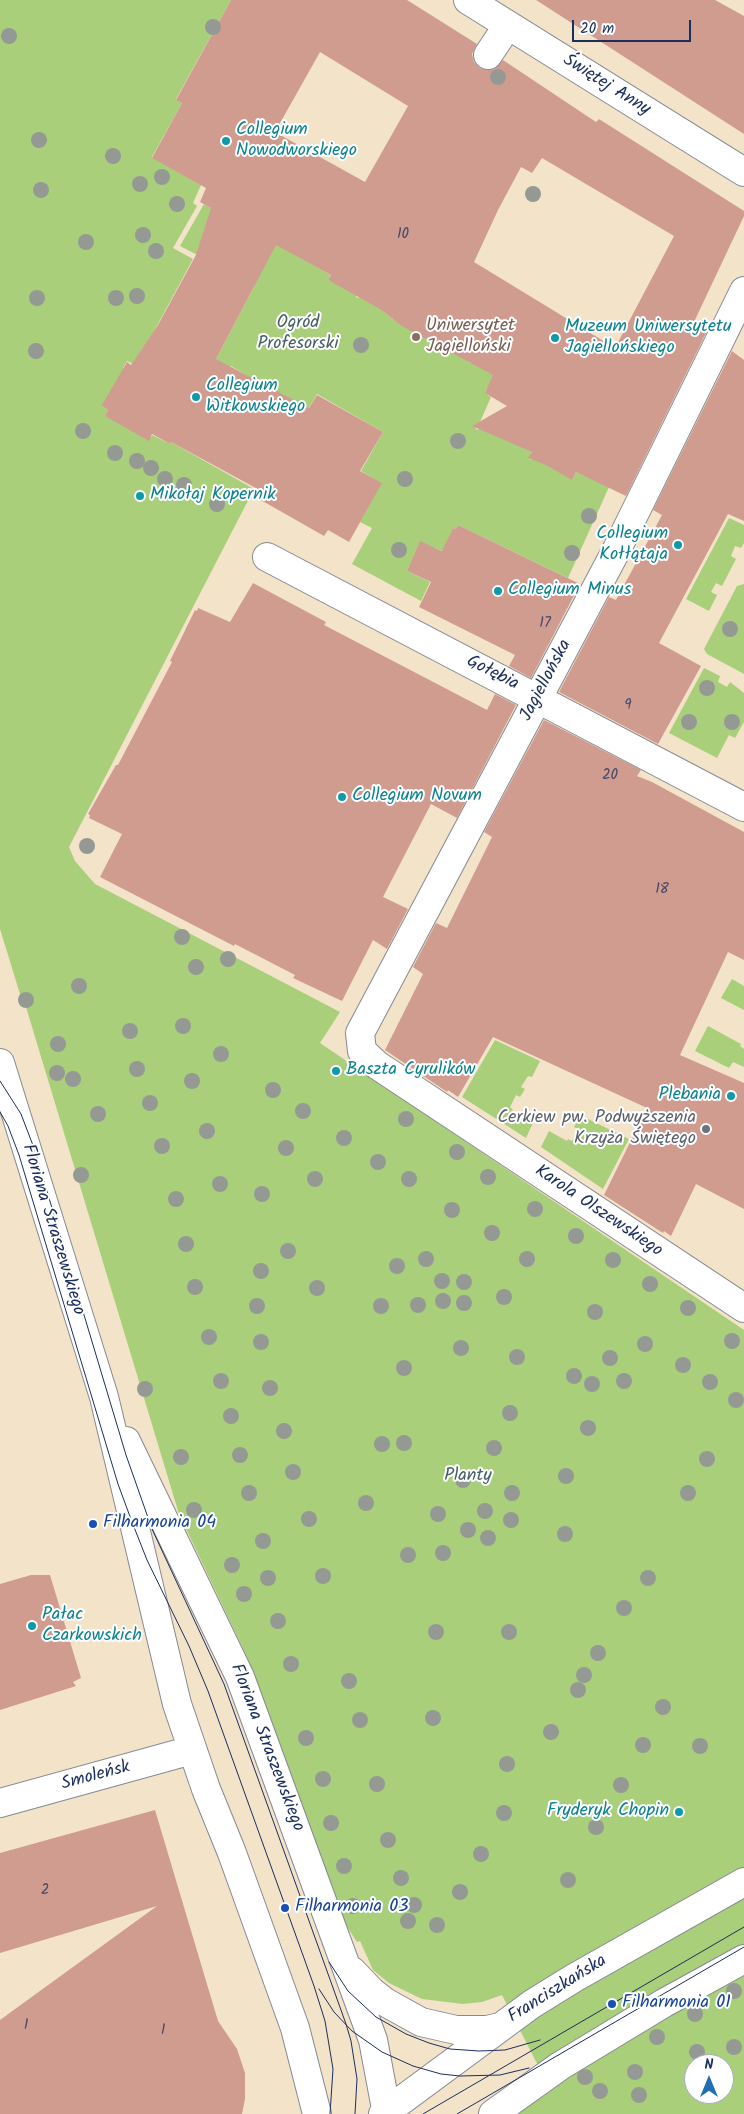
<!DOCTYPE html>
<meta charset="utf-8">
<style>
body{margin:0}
#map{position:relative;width:744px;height:2114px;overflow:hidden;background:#f3e3c9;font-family:Kalam,sans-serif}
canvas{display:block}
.north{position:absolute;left:684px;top:2054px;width:50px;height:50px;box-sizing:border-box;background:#fff;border:1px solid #a4acbf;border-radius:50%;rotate:0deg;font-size:14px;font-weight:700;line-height:20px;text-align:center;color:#1b2f5e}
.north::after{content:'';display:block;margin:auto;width:18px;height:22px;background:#1f6fb2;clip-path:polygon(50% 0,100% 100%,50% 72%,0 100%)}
.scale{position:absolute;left:572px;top:20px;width:119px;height:22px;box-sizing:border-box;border:2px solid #1b2f5e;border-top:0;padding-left:6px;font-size:15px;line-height:18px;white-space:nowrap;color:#1b2f5e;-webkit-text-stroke:4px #fff;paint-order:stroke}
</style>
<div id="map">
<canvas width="744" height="2114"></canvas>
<div class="north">N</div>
<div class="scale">20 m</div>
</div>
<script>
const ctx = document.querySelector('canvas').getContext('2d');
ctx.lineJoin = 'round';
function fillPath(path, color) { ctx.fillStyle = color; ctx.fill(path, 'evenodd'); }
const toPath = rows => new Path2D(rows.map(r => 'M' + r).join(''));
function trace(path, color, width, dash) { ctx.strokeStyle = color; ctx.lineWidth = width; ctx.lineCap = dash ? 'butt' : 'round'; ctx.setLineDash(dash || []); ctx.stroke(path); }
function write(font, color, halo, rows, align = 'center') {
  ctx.font = font + ' Kalam,sans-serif'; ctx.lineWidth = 4; ctx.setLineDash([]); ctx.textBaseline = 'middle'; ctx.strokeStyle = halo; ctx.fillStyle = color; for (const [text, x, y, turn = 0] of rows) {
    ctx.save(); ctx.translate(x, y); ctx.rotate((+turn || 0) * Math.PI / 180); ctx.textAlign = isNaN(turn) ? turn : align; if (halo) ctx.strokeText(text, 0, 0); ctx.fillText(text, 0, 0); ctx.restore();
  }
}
fillPath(toPath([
 [0,0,231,0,176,99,182,103,152,157,201,185,193,203,197,206,173,248,193,259,145,348,143,347,133,364,127,361,123,368,126,370,105,407,108,410,105,416,151,437,152,435,170,444,171,442,254,489,69,847,75,861,95,884,340,1012,320,1043,744,1330,744,2114,517,2114,551,2091,502,1995,482,2002,463,2004,422,1999,389,1983,373,1970,360,1941,357,1942,336,1910,247,1657,179,1514,26,1007,24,1007,0,929],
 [694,2064,724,2064,724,2094,694,2094],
 [204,204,331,275,328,280,332,282,335,277,358,291,356,297,359,298,362,294,393,319,470,356,468,362,471,363,474,359,499,374,491,390,487,388,485,393,491,397,480,422,474,425,477,430,482,426,532,451,529,459,534,460,537,454,572,480,576,472,609,487,568,578,458,525,456,529,453,528,443,551,420,542,407,571,430,582,421,601,352,564,372,528,360,522,381,483,361,471,383,432,317,394,307,411,231,366,229,368,215,361,255,285,180,246],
 [729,518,744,525,744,543,741,548,735,546,731,556,736,559,722,586,716,583,711,592,717,595,709,611,686,599],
 [744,584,744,674,707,654,704,649,737,586],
 [704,668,720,676,718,682,727,687,730,682,744,693,744,722,735,738,729,735,717,758,669,733],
 [732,979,744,986,744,1010,721,998],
 [708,1026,741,1044,740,1046,744,1049,744,1067,733,1062,729,1068,695,1051],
 [495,1040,540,1061,532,1077,528,1076,521,1087,525,1089,520,1097,516,1095,510,1107,513,1110,512,1112,533,1123,526,1138,462,1097],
 [579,1118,586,1122,588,1119,629,1139,603,1189,541,1147,549,1131,567,1141,568,1139,572,1141,578,1129,574,1127]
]), '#a9cf7a');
fillPath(toPath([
 [231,0,407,0,477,44,472,54,474,62,480,68,487,70,494,69,503,60,596,122,599,119,744,211,744,216,694,322,707,331,626,496,576,472,572,480,546,465,528,458,532,452,472,426,507,406,485,393,493,375,402,326,380,309,328,280,331,275,276,245,216,359,309,408,317,395,383,432,360,471,382,483,349,542,328,530,324,536,259,499,263,492,171,442,170,444,152,434,149,441,105,416,108,410,102,405,127,362,131,365,158,325,196,255,211,208,200,202,206,188,152,158,182,103,176,100],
 [320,52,408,106,365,182,275,132],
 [542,158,674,236,615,348,474,262,498,210,521,167,532,173],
 [536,0,715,0,744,16,744,134],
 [732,351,744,360,744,521,728,514,659,643,701,666,658,744,559,692,609,597,616,600,662,515,653,510],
 [458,525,580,584,531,678,509,666,515,655,419,607,431,582,407,571,420,541,442,551,453,528,456,529],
 [253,583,326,622,324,625,487,710,495,694,516,705,457,818,431,804,383,897,408,909,387,949,373,940,342,1001,293,978,295,975,235,944,234,946,100,877,122,834,89,818,90,815,88,814,116,765,118,765,172,662,170,661,195,610,197,611,198,608,230,622],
 [544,720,641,770,637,776,652,782,744,832,744,960,728,952,680,1055,744,1083,744,1209,696,1184,671,1236,664,1231,663,1233,604,1195,647,1108,493,1037,458,1097,448,1090,447,1092,385,1050,423,974,413,967,436,923,447,928,492,837,484,832],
 [31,1575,50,1575,81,1678,73,1682,76,1686,0,1710,0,1584],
 [155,1810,218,2021,237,2049,245,2073,245,2099,242,2114,0,2114,0,2020,157,1906,0,1953,0,1853]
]), '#d09c90');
const minor = toPath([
 [468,0,744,172],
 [488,55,508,25],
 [744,291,617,549,360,1033,362,1051,377,1065,744,1308],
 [267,557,744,807],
 [0,1063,104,1397,177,1704,206,1789,232,1853,295,2028,317,2114],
 [126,1441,240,1677,373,2040,387,2114],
 [0,1803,192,1750],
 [352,1971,371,1991,385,2002,421,2022,456,2030,487,2030,500,2027],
 [383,2114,532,2004,574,1978,744,1882],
 [493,2114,560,2066,664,2003,744,1959]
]);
trace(minor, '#878994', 30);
trace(minor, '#fff', 28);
trace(toPath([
 [0,1081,21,1114,34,1148,126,1455,152,1529,224,1684,346,2024,351,2041,357,2079,355,2114],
 [0,1112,8,1126,19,1155,118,1484,132,1522,147,1560,189,1646,208,1691,314,1986,325,2021,333,2069,330,2114],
 [329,1962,348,1991,376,2017,406,2034,429,2043,450,2049,479,2051,505,2050,540,2040],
 [319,1989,334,2012,352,2031,382,2052,413,2066,441,2074,460,2076,500,2075,529,2068],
 [423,2114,744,1927],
 [457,2114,744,1947]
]), '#1b2f5e', 1);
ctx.fillStyle = '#949a93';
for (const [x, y] of [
 [213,27],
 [9,36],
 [498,77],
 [39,140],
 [113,156],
 [162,177],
 [140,184],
 [41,190],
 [533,194],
 [177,204],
 [143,235],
 [86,242],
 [156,251],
 [137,296],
 [37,298],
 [116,298],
 [361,345],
 [36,351],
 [83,431],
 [458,441],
 [115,453],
 [137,461],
 [151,468],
 [165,479],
 [405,479],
 [184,485],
 [217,504],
 [589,516],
 [399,550],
 [572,553],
 [730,629],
 [707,688],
 [689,722],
 [732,722],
 [87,846],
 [182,937],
 [228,959],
 [196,967],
 [79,986],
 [26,1000],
 [183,1026],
 [130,1031],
 [58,1044],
 [221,1054],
 [137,1069],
 [57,1073],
 [73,1079],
 [192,1081],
 [273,1090],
 [150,1103],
 [303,1111],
 [98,1114],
 [406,1119],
 [207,1131],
 [344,1138],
 [162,1146],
 [286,1148],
 [457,1152],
 [378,1162],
 [81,1175],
 [488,1177],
 [315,1179],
 [409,1179],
 [220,1184],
 [262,1194],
 [176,1199],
 [535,1209],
 [452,1210],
 [492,1233],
 [576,1236],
 [186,1244],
 [288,1251],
 [426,1259],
 [527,1259],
 [613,1260],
 [397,1266],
 [261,1271],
 [442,1281],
 [464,1282],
 [650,1284],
 [195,1287],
 [317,1288],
 [504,1297],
 [443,1301],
 [464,1303],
 [418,1305],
 [257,1306],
 [381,1306],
 [688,1308],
 [595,1312],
 [209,1337],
 [732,1341],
 [261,1342],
 [645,1344],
 [461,1348],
 [517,1357],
 [610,1358],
 [683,1365],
 [404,1368],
 [574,1376],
 [221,1381],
 [624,1381],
 [710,1382],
 [592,1384],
 [270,1388],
 [145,1389],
 [736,1400],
 [510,1413],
 [231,1416],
 [588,1428],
 [284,1431],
 [404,1443],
 [382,1444],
 [494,1448],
 [240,1455],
 [181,1457],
 [707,1459],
 [293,1472],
 [566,1476],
 [463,1480],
 [249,1493],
 [512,1493],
 [688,1493],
 [366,1503],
 [194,1510],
 [485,1511],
 [438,1514],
 [309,1519],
 [511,1520],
 [468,1530],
 [565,1534],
 [488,1538],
 [263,1541],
 [443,1553],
 [408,1555],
 [232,1565],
 [323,1576],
 [268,1578],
 [648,1578],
 [244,1594],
 [624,1608],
 [278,1621],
 [436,1632],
 [509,1632],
 [598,1653],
 [291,1664],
 [584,1675],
 [349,1681],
 [578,1690],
 [663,1707],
 [433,1718],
 [360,1720],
 [551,1732],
 [306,1738],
 [643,1745],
 [700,1746],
 [507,1764],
 [323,1779],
 [377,1784],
 [621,1785],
 [504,1813],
 [331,1823],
 [596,1827],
 [388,1840],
 [481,1854],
 [344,1866],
 [401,1878],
 [568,1880],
 [460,1892],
 [414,1905],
 [353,1906],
 [408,1921],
 [437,1925],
 [734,1991],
 [695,2014],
 [657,2037],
 [734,2047],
 [697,2052],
 [635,2072],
 [585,2077],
 [600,2091],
 [639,2095]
]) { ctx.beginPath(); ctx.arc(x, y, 8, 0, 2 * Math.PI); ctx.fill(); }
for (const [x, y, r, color] of [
 [226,141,5,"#0f9aa8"],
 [416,337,5,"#8d6e63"],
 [555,338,5,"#0f9aa8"],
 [196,397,5,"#0f9aa8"],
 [140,496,5,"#0f9aa8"],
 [678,545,5,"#0f9aa8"],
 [498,591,5,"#0f9aa8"],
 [342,797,5,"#0f9aa8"],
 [336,1071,5,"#0f9aa8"],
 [731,1096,5,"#0f9aa8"],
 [706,1129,5,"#6b7280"],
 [93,1524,5,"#1a4fb4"],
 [32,1626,5,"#0f9aa8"],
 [679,1812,5,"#0f9aa8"],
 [285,1908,5,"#1a4fb4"],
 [612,2004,5,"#1a4fb4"]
]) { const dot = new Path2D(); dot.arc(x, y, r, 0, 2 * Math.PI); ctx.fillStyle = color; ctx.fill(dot); trace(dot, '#fff', 2); }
write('15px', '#484a6a', null, [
 ["10",403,235],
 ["17",545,624],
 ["9",628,706],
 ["20",610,776],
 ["18",662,890],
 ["2",45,1891],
 ["1",26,2026],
 ["1",163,2031]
]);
write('18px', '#1b2f5e', '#fff', [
 ["Świętej Anny",606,86,32],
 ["Gołębia",492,674,27],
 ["Jagiellońska",547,681,-62],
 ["Karola Olszewskiego",598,1212,34],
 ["Floriana Straszewskiego",52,1230,73],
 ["Floriana Straszewskiego",266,1748,69],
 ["Smoleńsk",96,1777,-15],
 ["Franciszkańska",558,1990,-32]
]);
write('18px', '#0d838f', '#fff', [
 ["Collegium",236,131],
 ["Nowodworskiego",236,152],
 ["Muzeum Uniwersytetu",565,328],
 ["Jagiellońskiego",565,349],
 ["Collegium",206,387],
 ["Witkowskiego",206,408],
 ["Mikołaj Kopernik",150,496],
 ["Collegium",668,535,"right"],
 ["Kołłątaja",668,556,"right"],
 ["Collegium Minus",508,591],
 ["Collegium Novum",352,797],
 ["Baszta Cyrulików",346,1071],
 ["Plebania",721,1096,"right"],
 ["Pałac",42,1616],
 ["Czarkowskich",42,1637],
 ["Fryderyk Chopin",669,1812,"right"]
], 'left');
write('18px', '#465f66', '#fff', [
 ["Ogród",298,324],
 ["Profesorski",298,345],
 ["Planty",468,1477]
]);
write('18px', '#785e54', '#fff', [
 ["Uniwersytet",426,327],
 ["Jagielloński",426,348]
], 'left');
write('18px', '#5b616d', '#fff', [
 ["Cerkiew pw. Podwyższenia",696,1119],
 ["Krzyża Świętego",696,1140]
], 'right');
write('18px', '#164399', '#fff', [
 ["Filharmonia 04",103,1524],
 ["Filharmonia 03",295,1908],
 ["Filharmonia 01",622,2004]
], 'left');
</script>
